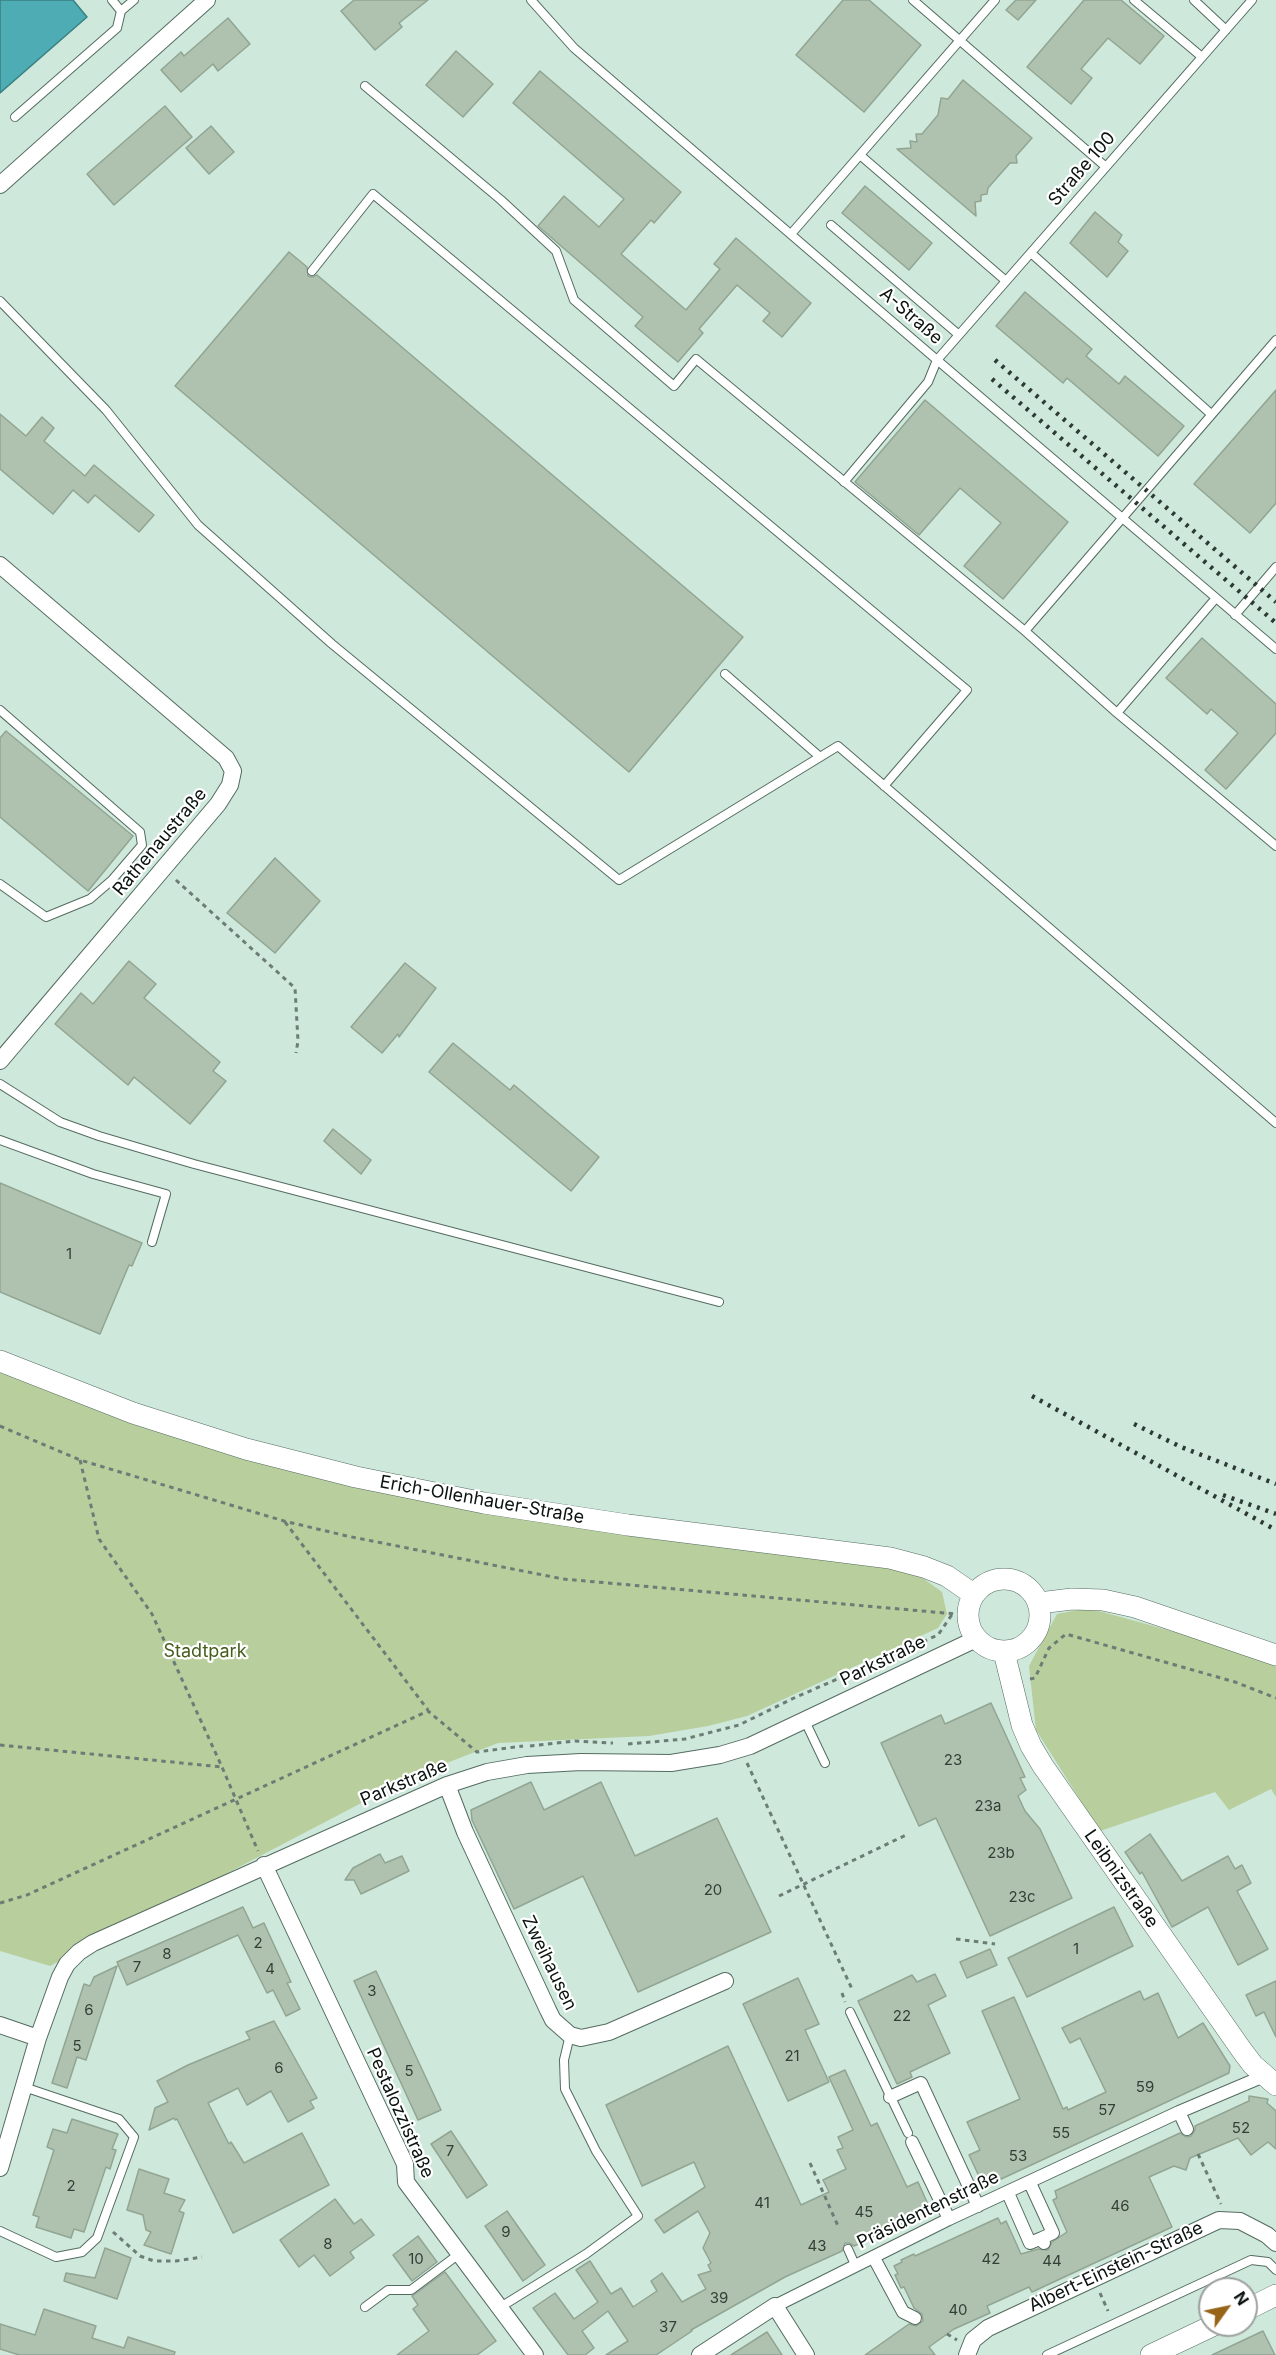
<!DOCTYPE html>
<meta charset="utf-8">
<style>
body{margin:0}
#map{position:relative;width:1276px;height:2355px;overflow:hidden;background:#cee8db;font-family:Inter,sans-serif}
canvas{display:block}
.north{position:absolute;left:1198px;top:2277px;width:60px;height:60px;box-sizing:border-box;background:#fff;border:2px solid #9da19f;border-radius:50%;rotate:57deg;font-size:16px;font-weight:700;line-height:24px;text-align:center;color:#0a130f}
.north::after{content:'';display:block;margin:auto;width:21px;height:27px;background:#976418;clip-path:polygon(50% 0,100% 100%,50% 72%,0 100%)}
</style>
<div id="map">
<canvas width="1276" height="2355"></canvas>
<div class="north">N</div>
</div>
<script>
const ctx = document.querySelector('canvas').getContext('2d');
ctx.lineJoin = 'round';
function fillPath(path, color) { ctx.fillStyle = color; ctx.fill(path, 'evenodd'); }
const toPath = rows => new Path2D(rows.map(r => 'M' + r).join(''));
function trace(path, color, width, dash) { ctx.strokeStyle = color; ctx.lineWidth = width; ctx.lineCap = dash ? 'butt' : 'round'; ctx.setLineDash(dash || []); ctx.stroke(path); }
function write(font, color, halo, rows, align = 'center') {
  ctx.font = font + ' Inter,sans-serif'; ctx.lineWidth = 4.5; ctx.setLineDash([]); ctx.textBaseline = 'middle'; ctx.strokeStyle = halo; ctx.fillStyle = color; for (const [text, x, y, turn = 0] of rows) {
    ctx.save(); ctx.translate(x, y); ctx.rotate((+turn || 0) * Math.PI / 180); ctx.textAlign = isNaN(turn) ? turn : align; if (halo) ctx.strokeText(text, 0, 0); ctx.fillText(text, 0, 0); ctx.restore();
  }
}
fillPath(toPath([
 [0,1363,244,1451,894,1565,924,1579,942,1592,947,1614,938,1628,747,1716,708,1726,649,1736,498,1743,411,1777,50,1966,0,1951],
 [1088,1608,1276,1660,1276,1797,1271,1789,1229,1810,1215,1792,1100,1831,1036,1730,1029,1666,1057,1614]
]), '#b8ce9d');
const water = toPath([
 [0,0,73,0,87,17,0,93,0,0]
]);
fillPath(water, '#4eadb4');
trace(water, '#3a7f82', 1.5);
const building = toPath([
 [354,0,428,0,399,23,402,27,375,50,341,11,354,0],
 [843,0,869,0,921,45,864,112,796,55,843,0],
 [1016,0,1036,0,1018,20,1006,10,1016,0],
 [1084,0,1121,0,1164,36,1140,64,1108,38,1081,69,1092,78,1071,104,1027,67,1084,0],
 [228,18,250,44,218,71,213,64,181,92,161,70,181,52,184,56,228,18],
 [456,51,493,84,463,117,426,85,456,51],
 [540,71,681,192,654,223,651,220,621,254,686,310,720,269,714,264,736,238,811,303,782,337,763,321,770,313,737,285,699,329,703,333,678,362,635,326,643,317,538,226,564,196,599,227,624,199,513,103,540,71],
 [963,80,1032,138,1016,156,1017,163,1010,163,988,188,987,194,981,195,981,201,975,202,976,216,897,149,911,148,910,141,917,142,916,134,922,134,938,115,941,98,948,99,963,80],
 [165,106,192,137,114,205,87,174,165,106],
 [211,126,234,152,209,174,186,148,211,126],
 [865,186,932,243,909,270,842,213,865,186],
 [1095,212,1122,235,1118,242,1128,251,1107,277,1070,243,1095,212],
 [289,252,307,267,308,276,312,277,317,275,743,637,629,772,175,386,289,252],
 [1025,292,1092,349,1086,356,1119,384,1125,376,1184,426,1158,456,1067,378,1063,383,996,326,1025,292],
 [1276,390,1276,503,1250,533,1194,484,1276,390],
 [925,400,1068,522,1003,599,964,566,1001,523,960,488,919,535,855,482,925,400],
 [0,414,26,436,42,417,54,428,44,441,85,476,94,465,154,515,139,532,95,495,88,503,73,490,53,514,0,469,0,414],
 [1202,638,1276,704,1276,733,1226,789,1205,770,1238,733,1211,709,1207,714,1166,678,1202,638],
 [6,731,133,836,88,891,0,817,0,738,6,731],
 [275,858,320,901,275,953,227,913,275,858],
 [129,961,156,984,144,998,220,1062,213,1071,226,1081,190,1124,134,1077,128,1085,55,1024,81,993,93,1004,129,961],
 [405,963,436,988,399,1037,398,1034,382,1053,351,1027,405,963],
 [453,1043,510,1090,514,1085,599,1157,571,1191,429,1072,453,1043],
 [333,1129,371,1160,361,1174,324,1141,333,1129],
 [0,1183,142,1243,132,1266,129,1265,100,1334,0,1292,0,1183],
 [991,1703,1025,1777,1020,1778,1026,1790,1018,1796,1025,1811,1040,1829,1072,1898,990,1936,936,1818,919,1826,881,1743,941,1715,945,1724,991,1703],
 [531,1782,544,1810,601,1782,635,1856,717,1818,771,1932,638,1992,583,1876,514,1909,472,1820,471,1810,531,1782],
 [1150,1834,1182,1881,1228,1856,1235,1869,1242,1865,1251,1883,1237,1891,1268,1949,1238,1965,1208,1907,1172,1927,1142,1872,1140,1874,1125,1852,1150,1834],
 [380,1854,385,1863,402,1856,409,1871,361,1894,354,1880,345,1880,353,1868,380,1854],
 [243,1907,253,1928,264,1923,291,1982,287,1983,300,2009,286,2016,273,1990,267,1993,238,1935,127,1985,117,1962,243,1907],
 [1114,1907,1133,1946,1027,1997,1008,1958,1114,1907],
 [990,1949,997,1965,967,1978,960,1962,990,1949],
 [117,1966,86,2060,77,2057,67,2088,52,2083,84,1984,90,1986,94,1977,117,1966],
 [376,1971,441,2110,418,2120,354,1981,376,1971],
 [935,1974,946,1996,928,2005,950,2053,910,2072,912,2077,897,2084,858,2001,912,1975,917,1982,935,1974],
 [798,1978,819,2024,805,2030,829,2082,788,2101,743,2004,798,1978],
 [1276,1981,1276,2037,1264,2012,1256,2016,1246,1995,1276,1981],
 [1140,1991,1144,2000,1158,1993,1178,2038,1203,2023,1230,2066,1229,2073,984,2187,969,2155,980,2150,967,2122,1020,2099,982,2011,1014,1997,1063,2109,1067,2107,1068,2110,1106,2092,1080,2038,1070,2043,1062,2028,1140,1991],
 [274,2021,317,2098,310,2101,314,2108,288,2122,271,2091,247,2105,238,2088,208,2103,229,2144,231,2142,244,2163,302,2133,329,2185,233,2233,177,2119,175,2120,174,2118,149,2130,155,2108,168,2102,157,2081,188,2065,250,2039,246,2032,274,2021],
 [728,2046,801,2205,829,2192,823,2180,846,2169,837,2150,843,2148,838,2137,853,2130,829,2077,845,2070,871,2126,877,2123,907,2187,918,2182,931,2211,854,2246,849,2243,845,2243,842,2251,785,2277,746,2299,691,2330,692,2331,656,2355,606,2355,628,2341,608,2311,582,2331,594,2348,585,2355,568,2355,533,2308,555,2293,574,2319,598,2302,576,2270,590,2261,611,2294,621,2288,633,2307,657,2291,651,2281,662,2273,682,2302,706,2289,698,2275,711,2271,708,2265,711,2263,703,2248,710,2233,698,2211,664,2233,655,2220,705,2187,694,2162,642,2186,606,2105,728,2046],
 [1249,2096,1268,2099,1267,2103,1276,2111,1276,2149,1268,2142,1251,2155,1238,2138,1190,2158,1186,2170,1174,2166,1149,2177,1172,2227,1032,2292,1029,2287,987,2306,990,2313,954,2329,929,2347,935,2355,865,2355,909,2324,916,2326,923,2321,922,2314,914,2308,904,2287,901,2288,895,2275,898,2274,894,2266,902,2262,901,2260,914,2254,915,2256,998,2218,1001,2224,1006,2221,1021,2254,1038,2249,1048,2250,1052,2242,1067,2232,1053,2200,1057,2198,1055,2191,1180,2133,1186,2137,1191,2136,1195,2130,1195,2126,1249,2101,1249,2096],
 [72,2119,118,2134,112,2149,116,2150,110,2169,106,2167,84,2232,74,2229,71,2238,36,2227,39,2217,33,2215,54,2150,47,2147,53,2129,67,2133,72,2119],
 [451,2131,487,2185,467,2198,431,2144,451,2131],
 [139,2169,169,2179,164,2193,185,2200,179,2211,184,2213,171,2254,144,2245,151,2232,146,2230,143,2215,127,2210,139,2169],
 [335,2199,354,2224,361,2219,374,2235,350,2252,354,2258,330,2276,314,2255,299,2267,280,2240,335,2199],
 [507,2211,545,2265,523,2281,485,2226,507,2211],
 [418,2236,437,2262,412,2281,393,2255,418,2236],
 [105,2248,131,2258,117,2299,64,2281,66,2273,95,2278,105,2248],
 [445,2272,496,2341,477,2355,397,2355,429,2331,413,2309,418,2305,412,2296,445,2272],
 [44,2309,96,2326,92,2338,124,2348,128,2337,175,2352,174,2355,19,2355,0,2349,0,2324,35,2335,44,2309],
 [1263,2331,1275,2355,1212,2355,1263,2331],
 [767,2332,782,2355,731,2355,767,2332]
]);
fillPath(building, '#afc2af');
trace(building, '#92a593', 1.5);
const service = toPath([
 [112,0,121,11],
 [531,0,574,48,937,360,1276,649],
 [913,0,1106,167],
 [1134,0,1202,57],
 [1194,0,1226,30],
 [365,86,501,200,556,251,574,300,674,386,696,359,1025,631,1117,713,1276,846],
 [15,117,117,28,121,11,134,0],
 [860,155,1006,281],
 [831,225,959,335],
 [791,234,995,0],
 [1031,253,1211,414],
 [312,271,373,194,967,690,884,786],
 [0,301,106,410,198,525,332,644,619,880,838,746,1276,1123],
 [844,482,928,382,937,360,1252,0],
 [1235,615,1276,567],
 [1025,631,1276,340],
 [725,674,820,757],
 [0,710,140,832,142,845,112,880,90,899,46,917,0,884],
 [1117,713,1216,598],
 [0,1084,60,1122,99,1136,194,1164,719,1302],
 [0,1140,93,1174,166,1194,152,1242],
 [805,1721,825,1763],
 [850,2012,908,2133],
 [0,2231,56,2257,82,2252,97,2238,134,2137,119,2119,24,2087],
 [848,2249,856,2267],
 [365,2307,388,2290,411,2290,459,2254],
 [499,2308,586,2254,638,2216,596,2151,565,2089,564,2060,570,2035],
 [1047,2355,1251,2260,1268,2262,1276,2270]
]);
const pedestrian = toPath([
 [890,2097,921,2083,978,2206],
 [1179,2112,1187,2129],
 [912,2142,949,2219],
 [1030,2183,1053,2233,1042,2238],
 [1008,2193,1030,2243,1042,2238,1044,2243],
 [874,2258,903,2312,915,2318],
 [775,2306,949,2219,1179,2112,1264,2076]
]);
const minor = toPath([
 [0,185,207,0],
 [0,565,226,758,233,771,230,785,218,804,0,1061],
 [447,1785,465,1832,548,2010,553,2020,570,2035,581,2038,609,2032,725,1981],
 [264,1865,405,2164,406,2182,535,2355],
 [0,2025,38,2038],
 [0,2168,38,2038,60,1977,67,1964,79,1952,93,1943,447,1785,487,1772,527,1765,581,1762,671,1763,720,1755,750,1746,976,1639],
 [700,2355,775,2306,806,2355],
 [967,2355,973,2340,988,2328,1219,2220,1240,2221,1267,2235,1276,2243]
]);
const tertiary = toPath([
 [0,1361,133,1413,246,1449,356,1477,484,1503,628,1525,890,1558,924,1567,947,1576,973,1594],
 '968 1615a36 36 0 1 1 72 0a36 36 0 1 1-72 0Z',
 [1039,1603,1072,1599,1103,1600,1135,1607,1276,1655],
 [1004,1652,1022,1725,1031,1746,1043,1766,1243,2052,1253,2065,1276,2085],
 [1246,2310,1276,2295],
 [1151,2355,1214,2325]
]);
trace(service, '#546c60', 10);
trace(pedestrian, '#546c60', 14);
trace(minor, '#546c60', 18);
trace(tertiary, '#546c60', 22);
trace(toPath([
 [176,880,295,988,298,1041,296,1053],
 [0,1426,80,1460,284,1521,347,1536,563,1579,967,1615],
 [80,1460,99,1539,152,1614,222,1767,258,1851],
 [285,1522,428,1710],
 [1030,1679,1035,1678,1049,1648,1066,1634,1235,1682,1276,1698],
 [628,1744,685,1739,739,1725,794,1698,938,1635,953,1613],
 [0,1745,222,1767],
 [530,1746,575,1741,613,1743],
 [747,1763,852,1989],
 [779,1896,906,1835],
 [0,1903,27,1895,428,1711,477,1752,523,1746],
 [956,1939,995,1944],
 [842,1993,845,2002],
 [1198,2154,1221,2204],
 [810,2163,838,2226],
 [113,2232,140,2256,154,2261,176,2261,202,2257],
 [1100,2293,1108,2311],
 [947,2334,957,2340]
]), '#6c7d75', 3, [4.5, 4.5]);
trace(service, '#fff', 8);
trace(pedestrian, '#fff', 12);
trace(minor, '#fff', 16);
trace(tertiary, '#fff', 21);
trace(toPath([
 [995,360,1276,602],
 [992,379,1276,623],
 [1032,1396,1276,1530],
 [1134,1424,1181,1447,1276,1484],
 [1223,1495,1276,1514]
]), '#2d3a34', 4.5, [3, 6]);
write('15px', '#333f37', null, [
 ["1",69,1254],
 ["23",953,1760],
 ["23a",988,1806],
 ["23b",1001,1853],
 ["20",713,1890],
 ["23c",1022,1897],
 ["2",258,1943],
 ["1",1076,1949],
 ["8",167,1954],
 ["7",137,1967],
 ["4",270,1969],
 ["3",372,1991],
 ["6",89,2010],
 ["22",902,2016],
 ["5",77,2046],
 ["21",792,2056],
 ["6",279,2068],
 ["5",409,2071],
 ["59",1145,2087],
 ["57",1107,2110],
 ["52",1241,2128],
 ["55",1061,2133],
 ["7",450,2151],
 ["53",1018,2156],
 ["2",71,2186],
 ["41",762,2203],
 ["46",1120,2206],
 ["45",864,2212],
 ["9",506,2232],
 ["8",328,2244],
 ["43",817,2246],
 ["10",416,2259],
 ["42",991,2259],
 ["44",1052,2261],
 ["39",719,2298],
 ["40",958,2310],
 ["37",668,2327]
]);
write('18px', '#0a130f', '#fff', [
 ["Straße 100",1082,169,-49],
 ["A-Straße",911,316,41],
 ["Rathenaustraße",160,842,-50],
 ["Erich-Ollenhauer-Straße",482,1500,10],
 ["Parkstraße",883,1661,-26],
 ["Parkstraße",404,1783,-23],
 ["Leibnizstraße",1121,1879,55],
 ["Zweihausen",549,1963,64],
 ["Pestalozzistraße",400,2113,66],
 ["Präsidentenstraße",928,2210,-26],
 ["Albert-Einstein-Straße",1116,2267,-25]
]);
write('18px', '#465e1d', '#fff', [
 ["Stadtpark",205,1652]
]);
</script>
